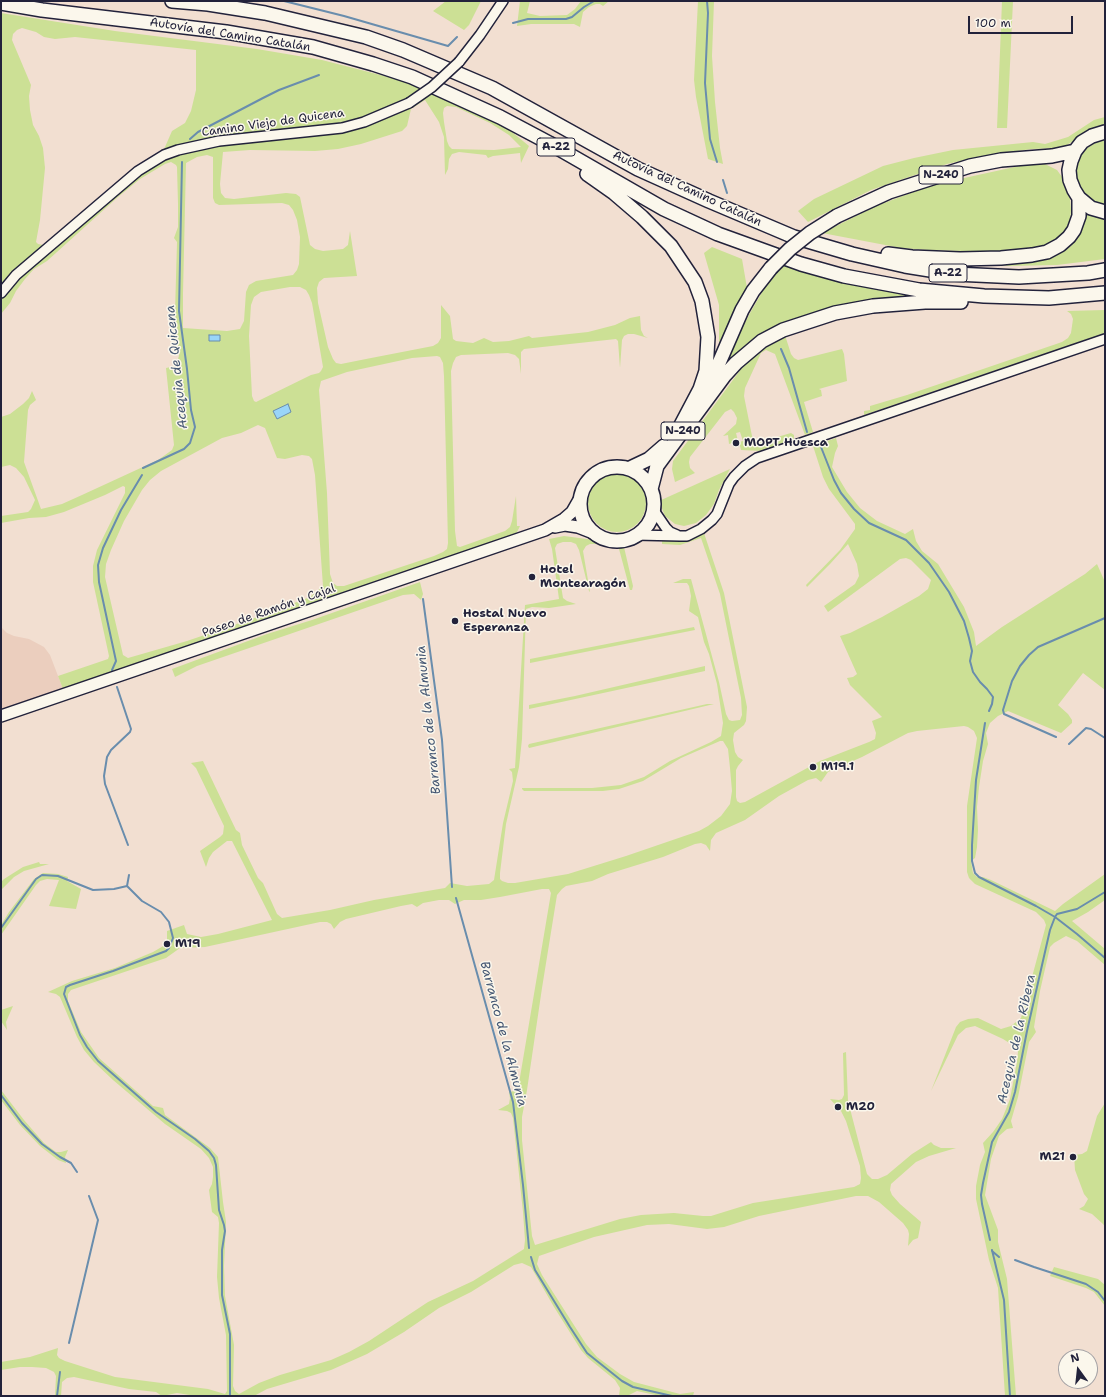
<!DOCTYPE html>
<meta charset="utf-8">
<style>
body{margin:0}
#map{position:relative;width:1106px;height:1397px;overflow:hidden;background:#f2dfd1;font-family:"Shantell Sans",sans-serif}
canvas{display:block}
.frame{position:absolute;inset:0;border:2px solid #22223b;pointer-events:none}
.north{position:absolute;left:1058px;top:1349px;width:40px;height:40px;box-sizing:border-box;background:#fbf7ec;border:1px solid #a4a2a5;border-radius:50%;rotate:345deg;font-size:11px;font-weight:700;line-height:16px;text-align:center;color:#22223b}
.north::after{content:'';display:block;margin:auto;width:14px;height:18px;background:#22223b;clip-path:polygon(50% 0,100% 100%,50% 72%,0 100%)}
.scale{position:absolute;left:968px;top:16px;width:105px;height:18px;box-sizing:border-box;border:2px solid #22223b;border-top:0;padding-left:5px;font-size:12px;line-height:14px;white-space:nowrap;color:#22223b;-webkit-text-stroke:3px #fbf7ec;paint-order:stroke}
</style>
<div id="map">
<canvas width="1106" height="1397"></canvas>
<div class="frame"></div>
<div class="north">N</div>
<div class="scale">100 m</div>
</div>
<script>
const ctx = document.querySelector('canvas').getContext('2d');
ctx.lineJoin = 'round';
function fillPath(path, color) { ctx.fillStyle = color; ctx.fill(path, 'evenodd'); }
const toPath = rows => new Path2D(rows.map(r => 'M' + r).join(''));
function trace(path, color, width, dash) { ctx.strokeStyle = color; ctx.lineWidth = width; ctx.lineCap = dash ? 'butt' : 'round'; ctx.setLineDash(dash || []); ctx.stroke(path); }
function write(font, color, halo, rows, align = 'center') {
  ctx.font = font + ' "Shantell Sans",sans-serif'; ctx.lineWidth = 3; ctx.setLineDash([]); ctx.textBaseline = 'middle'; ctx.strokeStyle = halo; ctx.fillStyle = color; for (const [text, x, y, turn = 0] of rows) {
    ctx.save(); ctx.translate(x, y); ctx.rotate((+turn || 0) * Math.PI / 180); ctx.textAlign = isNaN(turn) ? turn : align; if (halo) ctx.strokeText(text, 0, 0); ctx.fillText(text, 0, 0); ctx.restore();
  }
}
fillPath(toPath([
 [2,628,7,633,14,636,29,639,44,647,50,655,63,689,1,711,1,629]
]), '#ebcebe');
fillPath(toPath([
 [446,1,481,1,469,25,464,30,433,11],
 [520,1,530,1,527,13,540,16,567,15,575,9,581,1,609,1,603,6,600,4,596,4,589,7,583,12,580,27,574,24,531,24,517,26],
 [698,1,714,1,712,56,715,102,720,148,723,164,708,159,696,97,694,80],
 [1002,1,1013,1,1007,128,997,128],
 [1,13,115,31,257,49,322,60,400,80,435,92,495,118,529,146,521,163,520,153,493,156,488,158,486,155,459,152,452,154,449,159,448,169,445,175,444,137,439,122,425,100,411,109,407,126,402,131,361,144,338,149,315,151,250,150,223,152,220,184,221,193,225,198,234,199,286,193,296,194,300,197,310,245,315,249,323,251,343,249,348,245,350,231,357,276,324,278,319,282,317,288,318,303,328,347,333,359,336,363,341,364,366,359,433,346,438,343,441,338,441,305,450,316,453,339,456,341,473,343,484,338,493,342,509,341,529,336,532,338,588,332,615,325,630,318,640,316,641,330,644,336,648,338,634,334,628,334,624,336,622,340,620,368,618,341,616,339,524,349,521,352,521,374,519,359,515,355,508,353,461,355,456,357,453,363,451,371,455,531,457,546,460,547,505,531,510,527,512,521,516,496,517,526,520,526,517,532,513,536,262,622,123,668,63,689,58,676,108,659,109,656,93,582,93,566,97,550,125,493,125,487,123,486,105,495,64,512,46,517,29,518,1,523,1,516,28,512,31,509,35,500,24,477,16,468,10,465,1,467,1,417,10,414,23,404,29,398,32,391,36,400,30,405,28,410,24,462,41,509,62,504,82,495,158,460,172,450,174,445,166,368,175,366,179,356,175,313,177,242,174,238,178,227,178,204,177,167,176,165,171,162,165,164,140,179,118,197,47,261,34,269,25,279,16,291,10,303,1,314],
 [22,28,36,32,44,37,55,39,75,37,196,50,196,90,191,111,185,123,172,131,165,147,161,153,50,243,43,245,38,244,36,242,40,220,45,168,43,148,39,136,33,125,30,110,29,96,31,85,12,40,13,34,17,30],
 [447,106,456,107,490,123,509,135,521,147,494,150,452,149,449,146,447,141,444,122,443,113,444,108],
 [207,155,213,157,213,198,215,203,219,205,282,203,289,205,293,210,297,220,300,237,299,264,297,270,293,275,256,281,249,285,246,292,244,321,240,329,227,331,183,328,183,293,186,163,197,157],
 [290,287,300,287,306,290,309,295,312,303,323,367,321,371,319,373,311,375,256,402,254,401,252,396,249,336,251,305,254,297,261,292],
 [437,356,440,357,443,363,444,376,448,543,447,549,443,552,434,556,344,586,337,586,333,583,330,574,327,493,319,390,321,381,347,372,412,358],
 [258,425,265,428,277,458,285,459,302,455,309,456,312,459,315,475,323,586,310,597,263,615,187,641,128,658,123,655,105,577,106,564,111,550,124,521,142,490,150,480,161,471,222,438,241,433],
 [1105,117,1105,124,1093,129,1062,148,1032,149,988,155,947,164,871,190,808,222,798,211,814,199,883,166,914,158,953,150,1033,142,1045,144,1068,137,1094,120],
 [1105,140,1105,205,1097,203,1087,197,1081,189,1077,178,1077,167,1080,157,1087,148,1097,142],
 [1033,163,1043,163,1057,170,1062,177,1070,198,1071,210,1070,223,1062,236,1043,246,996,252,928,250,901,248,822,233,876,206,932,185],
 [1087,213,1105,218,1105,259,1057,265,1010,266,969,264,1037,261,1055,256,1071,246,1079,234],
 [712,247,742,259,747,288,719,344,719,305,704,253],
 [784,264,942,298,828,309,789,320,764,332,738,352,724,368,733,346,750,313,765,287],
 [1105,310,1105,333,864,415,864,411,870,410,870,406,907,395,1062,342,1068,338,1071,333,1073,319,1071,314,1067,311],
 [785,335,791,354,794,358,798,360,842,349,844,354,847,381,819,389,821,390,822,396,804,402,813,432,805,435,775,354,766,350,761,353,745,388,744,396,752,436,755,441,760,442,791,433,794,435,794,439,762,451,741,450,739,442,743,441,740,432,736,433,738,441,729,444,728,435,723,436,736,424,737,418,734,412,731,409,725,412,690,457,689,462,690,468,695,473,675,482,672,469,673,461,741,369,757,351],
 [836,438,838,446,835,453,832,467,847,492,860,508,877,521,905,534,913,529,916,541,922,551,938,564,964,607,974,632,976,646,1002,627,1085,574,1097,564,1105,582,1105,690,1083,673,1058,705,1068,714,1072,720,1072,723,1061,733,1008,711,998,716,990,723,986,733,988,744,983,761,979,787,977,807,978,830,977,847,975,858,971,861,973,873,977,877,983,877,991,880,1055,911,1063,904,1105,874,1105,900,1088,912,1072,921,1105,949,1105,965,1077,941,1066,936,1054,943,1050,947,1040,991,1034,1027,1036,1032,1029,1042,1018,1097,1011,1121,1013,1128,1007,1129,999,1136,991,1159,985,1195,998,1230,998,1242,1007,1279,1016,1396,1005,1396,998,1288,989,1260,976,1199,976,1186,980,1165,985,1152,983,1143,993,1132,1002,1119,1010,1099,1017,1062,1018,1052,1014,1046,1003,1039,975,1026,966,1028,958,1035,931,1091,956,1027,960,1022,968,1019,978,1018,1001,1029,1011,1026,1021,1018,1046,925,1044,920,1036,912,975,884,969,878,967,872,967,806,977,738,974,731,968,727,964,726,917,731,908,733,862,757,828,772,821,782,816,778,808,780,779,796,745,820,716,833,711,840,710,851,706,845,701,843,695,844,663,857,608,874,592,881,566,886,562,889,557,895,542,988,527,1090,522,1117,522,1140,532,1236,535,1245,620,1219,641,1215,674,1213,703,1216,711,1216,753,1203,854,1187,860,1184,861,1178,860,1166,846,1121,841,1111,830,1099,839,1100,842,1099,844,1095,843,1053,846,1052,848,1101,867,1174,872,1179,878,1179,887,1175,912,1154,931,1142,934,1145,941,1148,956,1148,929,1156,916,1162,891,1184,890,1190,892,1195,900,1204,921,1222,918,1238,913,1240,908,1246,909,1234,908,1230,903,1223,879,1202,868,1196,856,1196,759,1216,724,1227,707,1229,669,1224,647,1225,594,1237,539,1256,537,1264,542,1275,586,1344,597,1357,620,1374,634,1382,680,1394,694,1392,693,1396,660,1396,637,1391,627,1396,619,1396,620,1388,615,1380,588,1358,581,1350,554,1307,531,1267,522,1263,514,1265,471,1292,439,1308,404,1332,367,1354,331,1370,267,1389,254,1396,196,1396,177,1393,162,1396,156,1392,129,1389,74,1377,67,1378,62,1382,61,1396,55,1396,56,1376,54,1372,46,1368,32,1367,20,1367,1,1370,1,1362,30,1357,58,1348,57,1355,59,1358,65,1361,115,1377,208,1389,225,1394,227,1391,226,1335,219,1298,217,1277,219,1223,218,1217,212,1212,209,1190,212,1184,213,1177,213,1167,209,1158,201,1149,165,1124,113,1080,94,1062,84,1050,77,1037,60,997,56,994,48,992,72,981,115,968,153,952,165,945,167,940,167,931,184,925,187,934,201,937,218,934,272,920,232,841,227,841,213,852,209,858,206,867,200,851,220,837,223,834,224,826,196,768,191,763,203,761,236,830,240,833,242,845,258,878,263,883,277,914,282,918,330,910,374,900,445,888,450,883,467,886,489,884,494,880,503,823,513,781,512,772,509,769,515,768,525,605,559,599,552,549,549,539,564,536,617,543,627,542,624,547,633,586,632,590,630,590,619,549,614,547,598,544,590,544,586,546,583,551,590,592,589,591,579,550,576,544,571,542,563,542,557,544,555,548,563,598,567,601,576,604,549,608,532,607,526,609,522,739,519,767,506,824,500,873,500,879,502,881,508,883,515,883,568,874,626,856,699,831,708,826,721,816,730,804,732,791,730,768,728,749,723,741,720,741,681,758,643,781,619,789,603,791,524,791,522,789,522,788,592,788,621,785,644,777,670,761,711,742,721,736,723,723,717,684,709,654,704,642,698,617,689,611,691,596,689,586,687,583,673,583,683,579,691,579,719,682,726,714,729,720,732,721,740,720,742,715,741,698,720,594,701,538,680,545,662,544,662,540,690,539,704,533,724,593,747,707,746,721,744,725,734,733,733,740,735,752,738,757,743,760,738,766,736,770,736,797,737,801,740,803,745,802,820,761,869,742,875,739,876,733,872,721,882,717,850,685,847,678,853,677,857,674,840,636,850,633,882,617,919,596,928,589,931,580,911,560,906,558,900,559,828,612,824,606,855,584,859,576,857,564,848,544,830,564,807,587,806,585,840,550,855,529,855,524,829,489,823,477,813,446],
 [542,889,549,889,551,893,518,1089,514,1091,509,1092,510,1098,509,1104,498,1110,507,1111,511,1113,513,1118,523,1212,525,1240,524,1249,473,1281,428,1302,369,1341,349,1352,331,1360,280,1375,259,1383,239,1394,235,1391,233,1386,234,1345,225,1296,224,1266,226,1222,223,1202,218,1157,210,1148,165,1115,163,1108,153,1106,99,1058,81,1032,68,1001,68,994,71,990,166,958,180,948,205,947,320,922,327,922,331,924,334,929,340,922,346,919,401,906,412,904,417,907,423,903,439,900,449,900,455,904,464,900,481,900,500,897],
 [730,469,719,490,714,504,706,515,696,523,684,526,675,524,665,516,659,501],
 '588 503a29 29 0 1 1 58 0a29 29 0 1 1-58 0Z',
 [420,582,423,594,421,600,414,594,403,595,197,666,175,677,172,669,267,634,312,620],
 [694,627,695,630,530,663,530,659],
 [705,666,705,671,529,709,529,705,575,696],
 [707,704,714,704,529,748,528,746,529,744],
 [39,862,40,864,49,864,24,871,14,877,1,890,1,882,4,879,23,867],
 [43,873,58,874,68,877,67,881,81,889,76,909,49,906,59,880,47,879,40,881,36,885,1,935,1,925,9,912,34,879],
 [13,1006,6,1022,7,1030,1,1021,1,1010],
 [1,1090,24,1120,44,1143,56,1152,61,1152,68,1150,65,1157,66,1163,58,1160,40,1146,20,1125,1,1100],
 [1105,1103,1105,1227,1103,1224,1092,1214,1079,1209,1084,1206,1088,1199,1084,1194,1075,1170,1074,1155,1082,1154,1087,1151,1097,1116],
 [1054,1267,1098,1279,1105,1285,1105,1306,1094,1292,1086,1288,1050,1276]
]), '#cce095');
const water = toPath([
 [209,335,220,335,220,341,209,341,209,335],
 [288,404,291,412,277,419,273,411,288,404]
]);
fillPath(water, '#99d5f9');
trace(water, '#698dad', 1);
trace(toPath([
 [284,1,344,16,448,46,457,37],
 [707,1,708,13,705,83,710,139,717,162],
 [513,23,528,19,566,19,572,17,584,7,594,1],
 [190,139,198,132,263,98,279,90,319,75],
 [723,180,727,193],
 [781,349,789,368,807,432],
 [821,447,834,480,841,493,854,509,869,523,906,540,929,563,949,592,964,621,969,638,972,651,970,661,973,672,980,682,987,689,993,697,992,704,989,711],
 [143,468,184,449,190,443,195,427,191,410,187,369,179,311,182,162],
 [423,599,442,740,452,887],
 [112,670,116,661,99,582,98,565,103,548,121,510,142,475],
 [117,687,131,729,130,732,111,750,107,757,104,776,105,784,128,845],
 [985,723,976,780,972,845,972,861,975,873,979,877,1036,906,1055,917,1077,934,1105,958],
 [1056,737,1004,714,1003,710,1012,681,1020,666,1029,655,1038,647,1105,618],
 [1069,744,1086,728,1091,729,1105,738],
 [127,886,142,901,161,912,169,922,173,938,169,948,166,951,113,971,70,985,66,987,64,994,80,1035,87,1047,98,1061,156,1112,195,1139,209,1151,214,1158,216,1165,219,1210,224,1225,225,1231,222,1250,222,1295,230,1334,230,1395],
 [127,886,129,875],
 [456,898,513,1102,523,1185,529,1248],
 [1,928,36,879,42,875,58,876,93,890,114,889,127,886],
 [1,1095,22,1123,42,1144,60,1157,71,1163,77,1172],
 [990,1240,982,1204,981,1195,983,1183,992,1142,1009,1112,1015,1092,1027,1031,1050,930,1055,917,1057,914,1077,909,1105,892],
 [992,1250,1004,1300,1010,1396],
 [992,1251,999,1257],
 [531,1257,535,1270,570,1327,587,1353,622,1381,633,1387,672,1396],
 [1015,1260,1034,1267,1086,1284,1098,1292,1105,1301],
 [69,1343,98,1220,89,1196],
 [57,1396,60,1372]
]), '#698dad', 2);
const minor = toPath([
 [459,62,480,35,503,1],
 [1,293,16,275,138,171,164,155,178,150,219,141,342,128,364,122,409,103],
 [653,509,666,528,670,532,677,535],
 [636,535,680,536,687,536,701,529,712,520,717,514,729,484,734,477,745,466,757,458,1105,339]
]);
const major = toPath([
 [555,527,565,525,578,527,596,534],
 [1,716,545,530,564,519,572,512,580,498]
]);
const highway = toPath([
 [172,1,208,4,265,13,366,37,403,50,492,88,638,169,709,201,794,237,852,254,905,266,955,274,1019,277,1088,273,1105,270],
 [1,3,42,10,226,32,313,47,373,64,412,77,500,117,549,143,664,209,718,234,801,264,844,276,919,290,984,296,1049,298,1105,293],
 [1105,132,1092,136,1082,142,1075,151,1071,161,1069,170,1070,180,1074,190,1079,198,1091,208,1105,212],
 [587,174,614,193,642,217,671,246,695,282,702,301,708,337,706,371,700,389,681,425],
 [837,216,889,192,970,166,1001,160,1052,156,1075,151],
 [888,254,912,257,960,259,1001,258,1032,255,1047,252,1060,245,1069,237,1074,230,1079,216,1079,198],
 [709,386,742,310,753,291,771,268],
 [688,425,725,375,736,363,762,341,783,330,835,313,873,306,925,302,961,302],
 '580 504a37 37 0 1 1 74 0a37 37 0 1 1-74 0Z',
 [630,468,649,459,664,446],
 [651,489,657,466,690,421]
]);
trace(minor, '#22223b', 12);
trace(major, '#22223b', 14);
trace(highway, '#22223b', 16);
trace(minor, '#fbf7ec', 9);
trace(major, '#fbf7ec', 11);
trace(highway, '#fbf7ec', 13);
const minorBridge = toPath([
 [409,103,432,87,459,62]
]);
const highwayBridge = toPath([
 [771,268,790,249,810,233,837,216]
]);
trace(minorBridge, '#22223b', 12, []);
trace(highwayBridge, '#22223b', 16, []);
trace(minorBridge, '#fbf7ec', 9);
trace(highwayBridge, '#fbf7ec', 13);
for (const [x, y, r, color] of [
 [736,443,4,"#22223b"],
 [532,577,4,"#22223b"],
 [455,621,4,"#22223b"],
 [813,767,4,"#22223b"],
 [167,944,4,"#22223b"],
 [838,1107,4,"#22223b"],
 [1073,1157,4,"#22223b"]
]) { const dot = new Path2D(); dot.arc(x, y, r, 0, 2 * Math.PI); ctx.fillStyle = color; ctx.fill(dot); trace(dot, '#fbf7ec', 1.5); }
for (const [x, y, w] of [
 [556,147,38],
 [941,175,44],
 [948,273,38],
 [683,431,44]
]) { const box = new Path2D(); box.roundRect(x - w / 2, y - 9, w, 18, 3); ctx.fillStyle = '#fbf7ec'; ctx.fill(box); trace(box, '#22223b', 1); }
write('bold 11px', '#22223b', null, [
 ["A-22",556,147],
 ["N-240",941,175],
 ["A-22",948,273],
 ["N-240",683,431]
]);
write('12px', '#22223b', '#fbf7ec', [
 ["Autovía del Camino Catalán",230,35,9],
 ["Camino Viejo de Quicena",273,123,-8],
 ["Autovía del Camino Catalán",687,189,25],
 ["Paseo de Ramón y Cajal",269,611,-19]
]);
write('bold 12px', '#22223b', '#fbf7ec', [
 ["MOPT Huesca",744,443],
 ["Hotel",540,570],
 ["Montearagón",540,584],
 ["Hostal Nuevo",463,614],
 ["Esperanza",463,628],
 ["M19.1",821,767],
 ["M19",175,944],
 ["M20",846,1107],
 ["M21",1065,1157,"right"]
], 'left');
write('italic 13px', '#465874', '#fbf7ec', [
 ["Acequia de Quicena",177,367,-96],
 ["Barranco de la Almunia",429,720,-96],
 ["Barranco de la Almunia",503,1034,75],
 ["Acequia de la Ribera",1017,1039,-77]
]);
</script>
